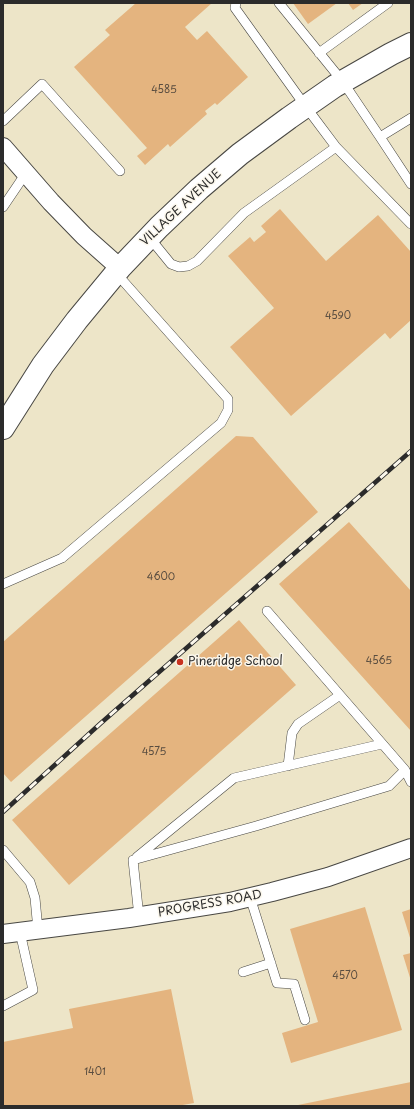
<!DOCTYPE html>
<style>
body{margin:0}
#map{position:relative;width:414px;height:1109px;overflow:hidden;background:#ede5c8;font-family:"Playpen Sans",sans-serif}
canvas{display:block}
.frame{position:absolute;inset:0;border:4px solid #2b2b2b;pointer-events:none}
</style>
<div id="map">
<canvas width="414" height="1109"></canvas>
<div class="frame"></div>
</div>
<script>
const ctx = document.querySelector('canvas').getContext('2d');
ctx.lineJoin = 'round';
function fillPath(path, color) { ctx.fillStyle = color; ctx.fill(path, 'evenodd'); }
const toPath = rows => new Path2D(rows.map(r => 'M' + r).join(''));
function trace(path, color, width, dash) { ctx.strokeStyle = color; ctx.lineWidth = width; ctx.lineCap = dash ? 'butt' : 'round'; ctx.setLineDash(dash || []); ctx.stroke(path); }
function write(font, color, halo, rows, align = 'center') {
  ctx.font = font + ' "Playpen Sans",sans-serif'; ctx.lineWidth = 3; ctx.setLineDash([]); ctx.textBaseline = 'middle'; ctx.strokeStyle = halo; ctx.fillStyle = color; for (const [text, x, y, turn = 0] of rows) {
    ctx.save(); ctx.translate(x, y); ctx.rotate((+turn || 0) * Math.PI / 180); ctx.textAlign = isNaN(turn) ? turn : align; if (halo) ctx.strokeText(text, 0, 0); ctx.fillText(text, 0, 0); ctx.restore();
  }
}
fillPath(toPath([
 [136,3,212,3,185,27,197,40,207,31,248,77,217,105,215,103,205,111,207,114,170,147,168,144,145,165,137,156,147,148,74,67,110,35,105,30],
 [293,3,337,3,308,24],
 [348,3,363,3,353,10],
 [280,209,326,261,378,215,411,252,411,310,410,310,411,311,411,320,390,339,385,333,291,416,230,347,274,308,228,256,250,237,254,242,266,232,261,226],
 [236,436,253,437,318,512,11,782,3,773,3,642],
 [349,522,411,591,411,731,279,584],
 [239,620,296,685,69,885,12,820],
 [365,907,402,1030,291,1063,282,1033,318,1022,290,929],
 [411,909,411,941,402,912],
 [411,953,411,981,403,955],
 [171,989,194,1103,177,1106,3,1106,3,1042,73,1028,69,1009],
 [411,1082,411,1106,298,1106,298,1105]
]), '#e4b47f');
const service = toPath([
 [236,3,235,8,306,107,336,147,411,224],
 [279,3,343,82,380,137,411,118],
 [319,53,388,3],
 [3,121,42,84,120,171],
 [380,137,411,184],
 [3,207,26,173],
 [149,237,171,264,179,267,188,266,197,261,244,213,336,147],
 [3,584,62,558,221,423,228,410,228,399,116,273],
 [267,611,405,770,411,782],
 [288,766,292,733,298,724,340,695],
 [3,850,30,882,35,898,38,930],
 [137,857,234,778,382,744],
 [250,897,277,983,294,984,305,1020],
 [139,917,133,860,256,826,389,786,405,770],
 [243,972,271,963],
 [3,1006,33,990,20,932]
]);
const minor = toPath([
 [3,147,51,202,84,236,120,268],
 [3,934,129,918,230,902,272,892,328,877,411,848]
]);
const tertiary = toPath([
 [3,428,43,365,77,320,120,268,159,227,199,189,240,154,289,118,335,86,391,54,411,44]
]);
trace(service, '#484743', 10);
trace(minor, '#484743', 20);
trace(tertiary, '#484743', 24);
trace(service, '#fff', 9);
trace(minor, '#fff', 18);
trace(tertiary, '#fff', 22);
const rail = toPath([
 [3,812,101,723,411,451]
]);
trace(rail, '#2b2b2b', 4.5);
trace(rail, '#fbf7ec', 3, [9]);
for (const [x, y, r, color] of [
 [180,662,4,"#c8321e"]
]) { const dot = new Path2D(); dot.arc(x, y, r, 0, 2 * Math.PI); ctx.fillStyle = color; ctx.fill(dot); trace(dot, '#fbf7ec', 1.5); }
write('10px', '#594d40', null, [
 ["4585",164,90],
 ["4590",338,316],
 ["4600",161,577],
 ["4565",379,661],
 ["4575",154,752],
 ["4570",345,976],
 ["1401",95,1072]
]);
write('12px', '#2b2b2b', '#fbf7ec', [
 ["VILLAGE AVENUE",181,208,-43],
 ["PROGRESS ROAD",210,904,-10]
]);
write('12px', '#2b2b2b', '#fbf7ec', [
 ["Pineridge School",188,662]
], 'left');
</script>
